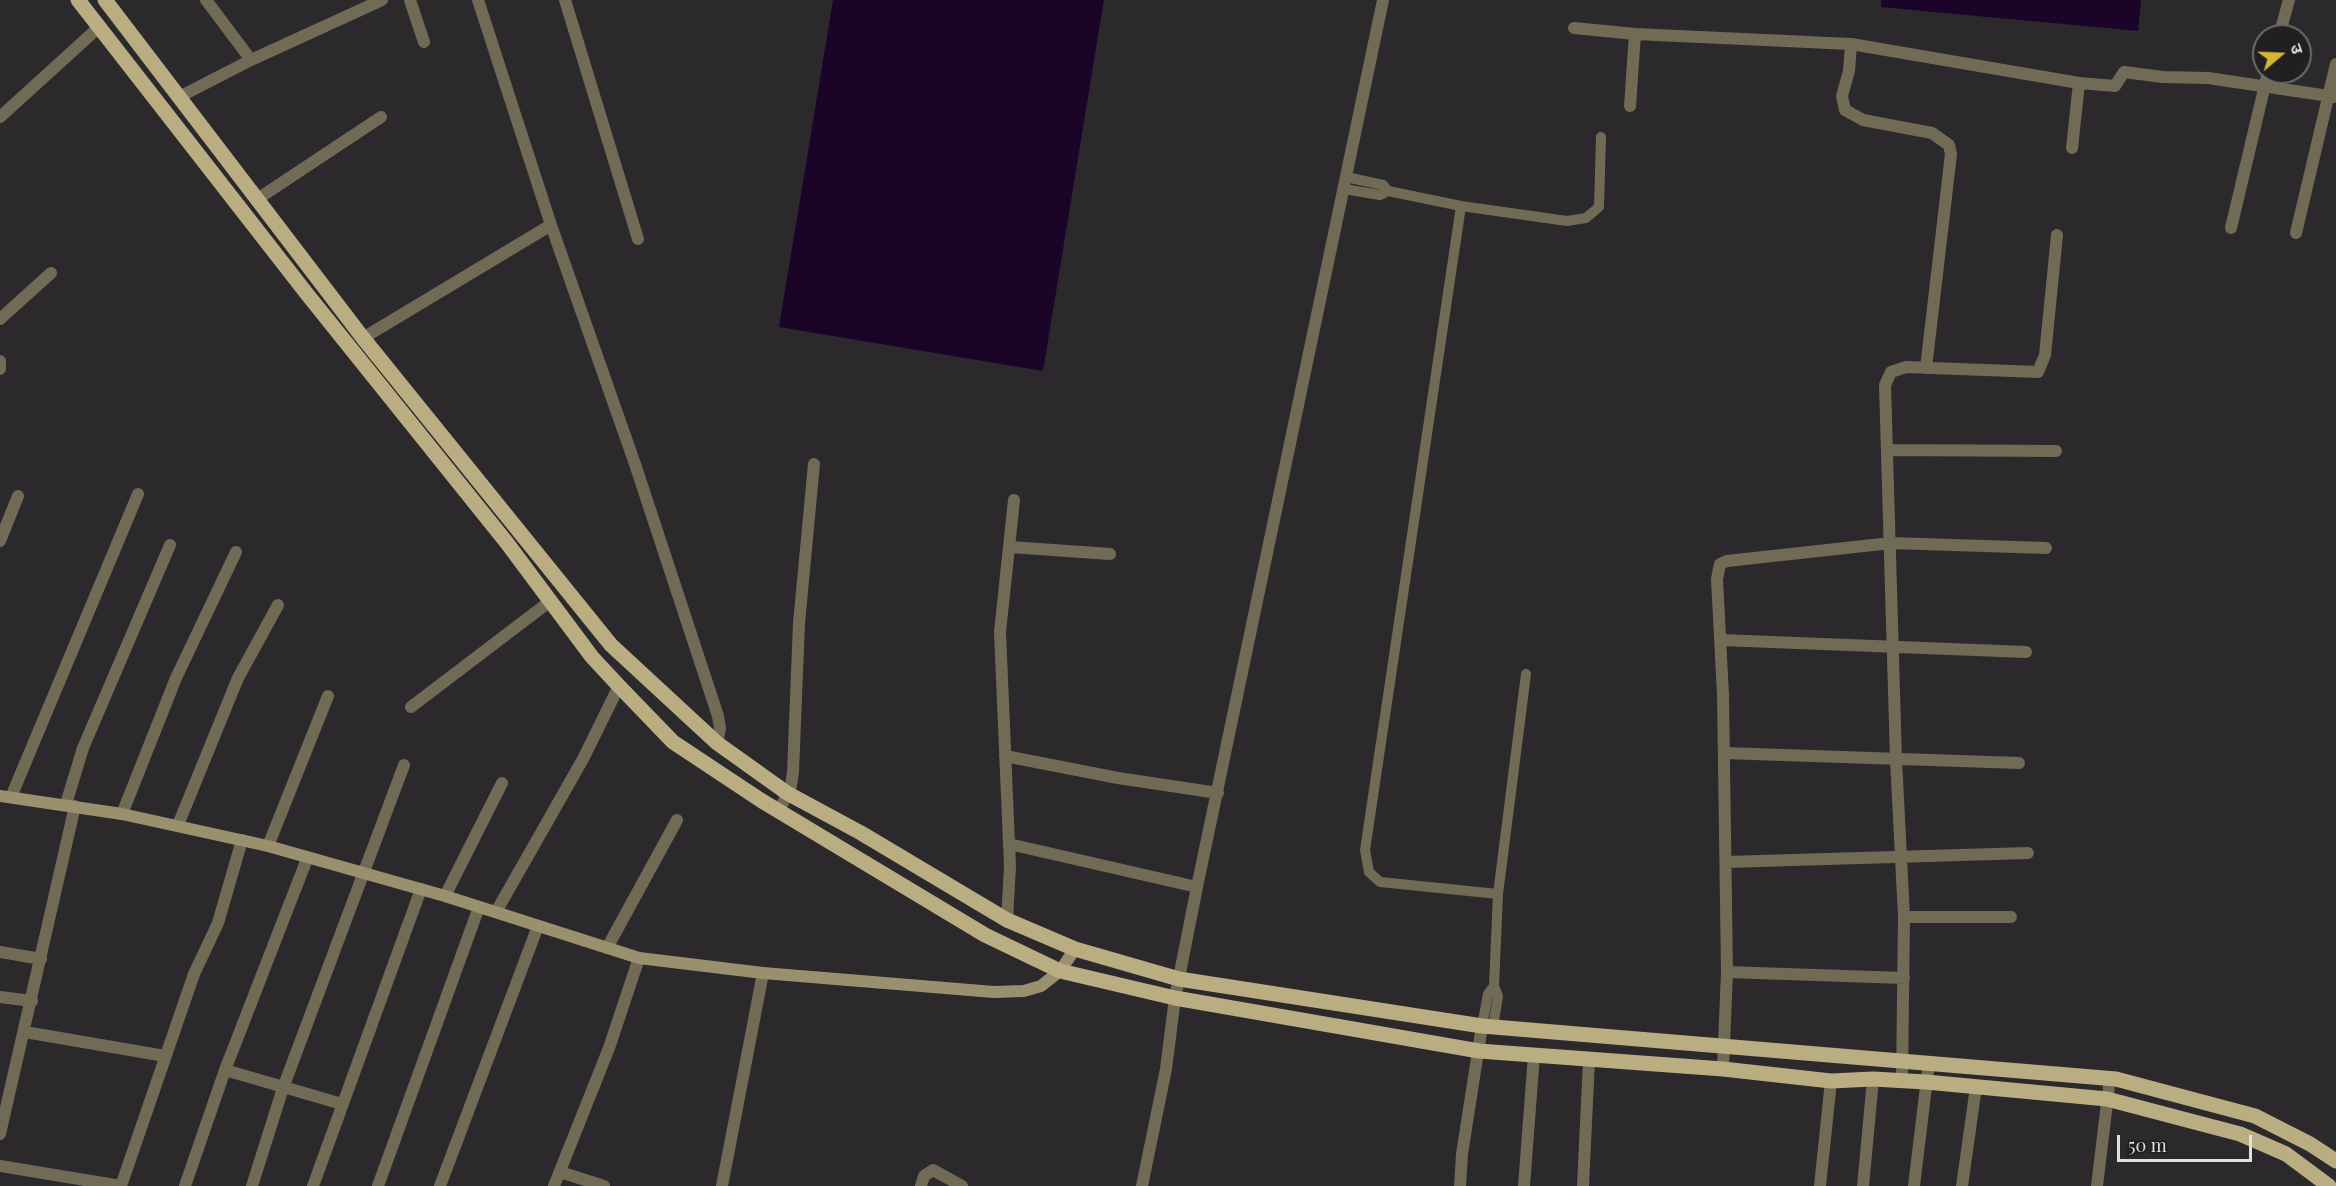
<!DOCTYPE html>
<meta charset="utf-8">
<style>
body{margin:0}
#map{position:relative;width:2336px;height:1186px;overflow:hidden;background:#2b292c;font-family:"Playfair Display","Noto Sans Devanagari",serif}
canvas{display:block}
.north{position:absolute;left:2252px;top:24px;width:60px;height:60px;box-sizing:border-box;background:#211f22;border:2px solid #6d6b6e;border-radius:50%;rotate:71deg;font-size:16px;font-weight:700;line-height:24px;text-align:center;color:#dfdee0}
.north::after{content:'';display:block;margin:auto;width:21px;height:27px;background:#d5b534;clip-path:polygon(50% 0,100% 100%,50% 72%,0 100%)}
.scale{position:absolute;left:2117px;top:1135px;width:135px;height:27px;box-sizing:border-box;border:3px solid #dfdee0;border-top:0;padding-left:8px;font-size:18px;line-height:21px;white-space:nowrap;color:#dfdee0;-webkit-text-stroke:4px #211f22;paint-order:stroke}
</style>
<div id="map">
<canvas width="2336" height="1186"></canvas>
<div class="north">उ</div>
<div class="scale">50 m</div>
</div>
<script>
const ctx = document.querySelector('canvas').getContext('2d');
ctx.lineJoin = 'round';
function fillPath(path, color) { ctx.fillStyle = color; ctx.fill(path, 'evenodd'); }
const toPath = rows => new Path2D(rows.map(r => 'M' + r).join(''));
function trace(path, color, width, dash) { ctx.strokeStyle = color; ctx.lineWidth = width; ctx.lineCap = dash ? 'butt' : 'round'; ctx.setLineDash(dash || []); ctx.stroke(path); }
fillPath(toPath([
 [833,0,1104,0,1043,371,779,327],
 [1881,0,2141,0,2138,31,1881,7]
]), '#1b0428');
trace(toPath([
 [1346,177,1383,185,1388,191,1461,206,1567,221,1586,218,1599,207,1601,137],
 [1344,189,1380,195,1388,191],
 [1461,206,1365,850,1369,872,1380,882,1498,894],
 [1482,1026,1488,994,1494,986],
 [1493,1027,1498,996,1494,986,1498,894,1526,674]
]), '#716b56', 10);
trace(toPath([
 [206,0,251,60],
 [410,0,424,42],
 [478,0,551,225,635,464,718,716,720,728,717,743],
 [565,0,638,239],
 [1574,28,1635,34,1851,44,1849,71,1842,96,1845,110,1863,120,1932,133,1949,145,1951,154,1926,368],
 [2279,36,2289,0],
 [1851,44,2079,83,2115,86,2124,72,2163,77,2208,78,2336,97],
 [181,96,251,60,382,0],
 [1630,106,1635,34],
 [0,117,98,28],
 [2072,148,2079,83],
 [256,200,381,117],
 [2231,228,2268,72],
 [2296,233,2336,64],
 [0,319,51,273],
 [363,338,551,225],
 [0,361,0,369],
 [1888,450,2056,451],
 [0,541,18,496],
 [1010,547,1110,554],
 [1721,640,2026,652],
 [411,707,549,602],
 [1724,753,2019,763],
 [1005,756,1118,778,1218,793],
 [11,797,138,494],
 [66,804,83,748,170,545],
 [779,811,791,786,793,772,799,623,814,464],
 [122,814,176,678,236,552],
 [178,825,238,678,278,605],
 [1009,844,1197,887],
 [268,846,328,696],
 [1726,862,2028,853],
 [445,896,502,783],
 [496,912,583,759,619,686],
 [1904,917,2011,917],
 [1007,920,1010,867,1000,632,1014,500],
 [607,948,677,820],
 [0,952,41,959],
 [1727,972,1904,978],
 [0,997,32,1001],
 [25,1032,165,1056],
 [1723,1069,1727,972,1723,695,1717,579,1720,564,1727,561,1891,543,2046,548],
 [225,1070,342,1104],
 [1902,1081,1904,917,1896,759,1885,385,1891,372,1906,367,2038,372,2045,355,2057,235],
 [0,1134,75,806],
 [0,1166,121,1186],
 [560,1172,604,1186],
 [121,1186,194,974,218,923,242,840],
 [185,1186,225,1070,307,859],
 [252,1186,283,1088,404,765],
 [313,1186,421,889],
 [378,1186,479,907],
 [440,1186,538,926],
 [554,1186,609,1048,639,958],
 [722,1186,763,973],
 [921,1186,924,1176,933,1170,962,1186],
 [1142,1186,1166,1069,1175,998,1197,887,1383,0],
 [1460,1186,1462,1154,1482,1026],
 [1524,1186,1534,1055],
 [1583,1186,1589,1060],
 [1820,1186,1831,1081],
 [1863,1186,1873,1079],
 [1914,1186,1929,1062],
 [1962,1186,1976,1087],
 [2097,1186,2110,1078]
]), '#716b56', 12);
trace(toPath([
 [0,796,122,814,268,846,445,896,639,958,763,973,994,992,1024,991,1041,986,1060,971,1075,949]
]), '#9a906e', 12);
trace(toPath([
 [78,0,307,294,507,543,592,657,619,686,673,742,762,801,985,935,1060,971,1175,998,1479,1051,1723,1069,1831,1081,1873,1079,1926,1082,2107,1099,2240,1134,2286,1154,2329,1186],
 [105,0,363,338,611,645,717,743,787,793,861,833,1007,920,1075,949,1179,979,1482,1026,2116,1079,2255,1116,2310,1144,2336,1161]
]), '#b9ad81', 15);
</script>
